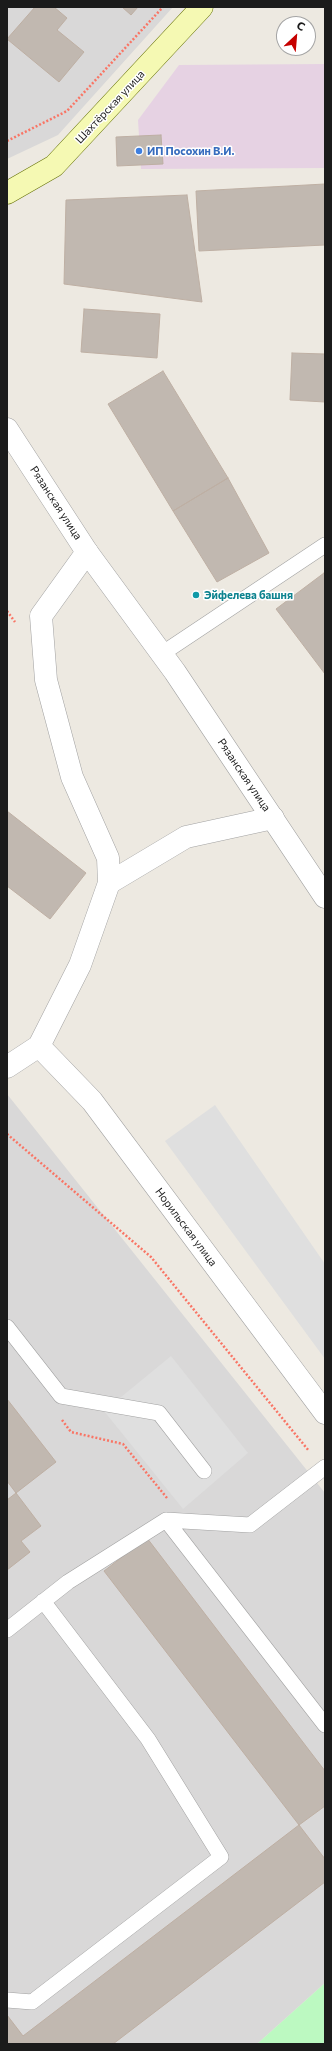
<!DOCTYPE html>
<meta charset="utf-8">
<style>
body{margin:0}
#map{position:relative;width:332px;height:2051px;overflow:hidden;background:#ede9e1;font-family:Commissioner,sans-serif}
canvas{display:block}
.frame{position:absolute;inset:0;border:8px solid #1b1b1b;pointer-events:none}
.north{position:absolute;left:276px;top:16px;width:40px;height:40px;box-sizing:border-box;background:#fff;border:1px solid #a4a4a4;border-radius:50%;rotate:26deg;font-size:11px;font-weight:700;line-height:16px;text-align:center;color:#1b1b1b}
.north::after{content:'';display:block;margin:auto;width:14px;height:18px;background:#c60100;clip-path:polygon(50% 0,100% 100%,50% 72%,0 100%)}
</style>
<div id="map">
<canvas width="332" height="2051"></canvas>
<div class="frame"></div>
<div class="north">С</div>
</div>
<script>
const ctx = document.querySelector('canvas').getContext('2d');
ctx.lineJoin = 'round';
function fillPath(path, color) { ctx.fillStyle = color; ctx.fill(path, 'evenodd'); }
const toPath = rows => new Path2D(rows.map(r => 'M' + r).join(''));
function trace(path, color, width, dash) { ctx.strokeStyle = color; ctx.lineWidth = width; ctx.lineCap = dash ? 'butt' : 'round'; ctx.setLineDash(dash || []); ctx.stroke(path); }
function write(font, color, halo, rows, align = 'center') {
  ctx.font = font + ' Commissioner,sans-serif'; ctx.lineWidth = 3; ctx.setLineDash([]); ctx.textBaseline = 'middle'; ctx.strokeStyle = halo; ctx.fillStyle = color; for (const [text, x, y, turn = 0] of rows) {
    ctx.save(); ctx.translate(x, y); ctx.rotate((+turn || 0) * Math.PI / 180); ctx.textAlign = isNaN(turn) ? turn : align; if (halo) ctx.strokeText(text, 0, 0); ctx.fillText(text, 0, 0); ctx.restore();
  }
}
fillPath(toPath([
 [7,7,173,7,58,135,7,159],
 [7,1094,325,1493,325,1983,257,2044,7,2044]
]), '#d9d8d8');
fillPath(toPath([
 [325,64,325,168,141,169,138,120,179,65]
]), '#e6d2e3');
fillPath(toPath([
 [325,1983,325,2044,257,2044]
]), '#bcf9c1');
fillPath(toPath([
 [215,1105,325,1264,325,1359,165,1141],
 [171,1356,248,1453,183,1509,104,1411]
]), '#dfdfdf');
const building = toPath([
 [35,7,54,7,67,18,57,30,84,52,59,82,7,39,35,7],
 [122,7,138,7,131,15,122,7],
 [161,135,163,164,117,166,116,137,161,135],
 [325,184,325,245,199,251,196,191,325,184],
 [187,195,202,302,64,284,66,200,187,195],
 [84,309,160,314,157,358,81,352,84,309],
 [292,353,325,354,325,402,290,400,292,353],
 [163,371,228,478,173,511,108,404,163,371],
 [228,478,269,553,217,582,173,511,228,478],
 [324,573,325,575,325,674,276,609,324,573],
 [7,811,86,873,50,919,7,886,7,811],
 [7,1399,56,1462,16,1493,7,1481,7,1399],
 [16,1493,41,1526,21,1541,30,1552,7,1570,7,1500,16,1493],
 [147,1538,325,1771,325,1806,299,1825,104,1571,147,1538],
 [299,1825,325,1859,325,1882,113,2044,7,2044,7,2015,23,2036,299,1825]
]);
fillPath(building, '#c1b8b0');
trace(building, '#beafa3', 1);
const service = toPath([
 [163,653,325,545],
 [7,1327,61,1396,159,1413,204,1471],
 [166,1520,325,1725],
 [7,1630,68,1582,166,1520,250,1525,325,1467],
 [7,2000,32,2002,221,1857,148,1739,43,1601]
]);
const minor = toPath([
 [87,552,41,616,46,680,72,777,108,858,109,883],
 [39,1046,92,1101,325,1413],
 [7,1067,39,1046,80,965,109,883,186,837,273,818]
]);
const tertiary = toPath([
 [7,429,87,552,175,672,325,897]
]);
const secondary = toPath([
 [7,193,54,166,202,7]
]);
trace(service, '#a2a2a2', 16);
trace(minor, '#a2a2a2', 23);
trace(tertiary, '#a2a2a2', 23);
trace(secondary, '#647005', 23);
trace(toPath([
 [7,141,67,111,163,7],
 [7,611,15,622],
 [7,1134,151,1257,309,1451],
 [62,1420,71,1432,123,1444,167,1498]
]), '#f97565', 2.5, [2, 2]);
trace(service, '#fff', 15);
trace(minor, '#fff', 22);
trace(tertiary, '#fff', 22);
trace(secondary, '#f5f9b3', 22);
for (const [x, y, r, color] of [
 [139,151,4,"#3f7fe0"],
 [196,595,4,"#0f9aa8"]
]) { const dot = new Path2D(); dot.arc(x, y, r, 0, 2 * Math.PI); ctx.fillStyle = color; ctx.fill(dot); trace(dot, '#fff', 1.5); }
write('11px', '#1b1b1b', '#fff', [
 ["Шахтёрская улица",110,107,-47],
 ["Рязанская улица",56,503,57],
 ["Рязанская улица",244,775,56],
 ["Норильская улица",186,1227,53]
]);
write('bold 11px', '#366cbe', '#fff', [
 ["ИП Посохин В.И.",147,151]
], 'left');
write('bold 11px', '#0d838f', '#fff', [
 ["Эйфелева башня",204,595]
], 'left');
</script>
